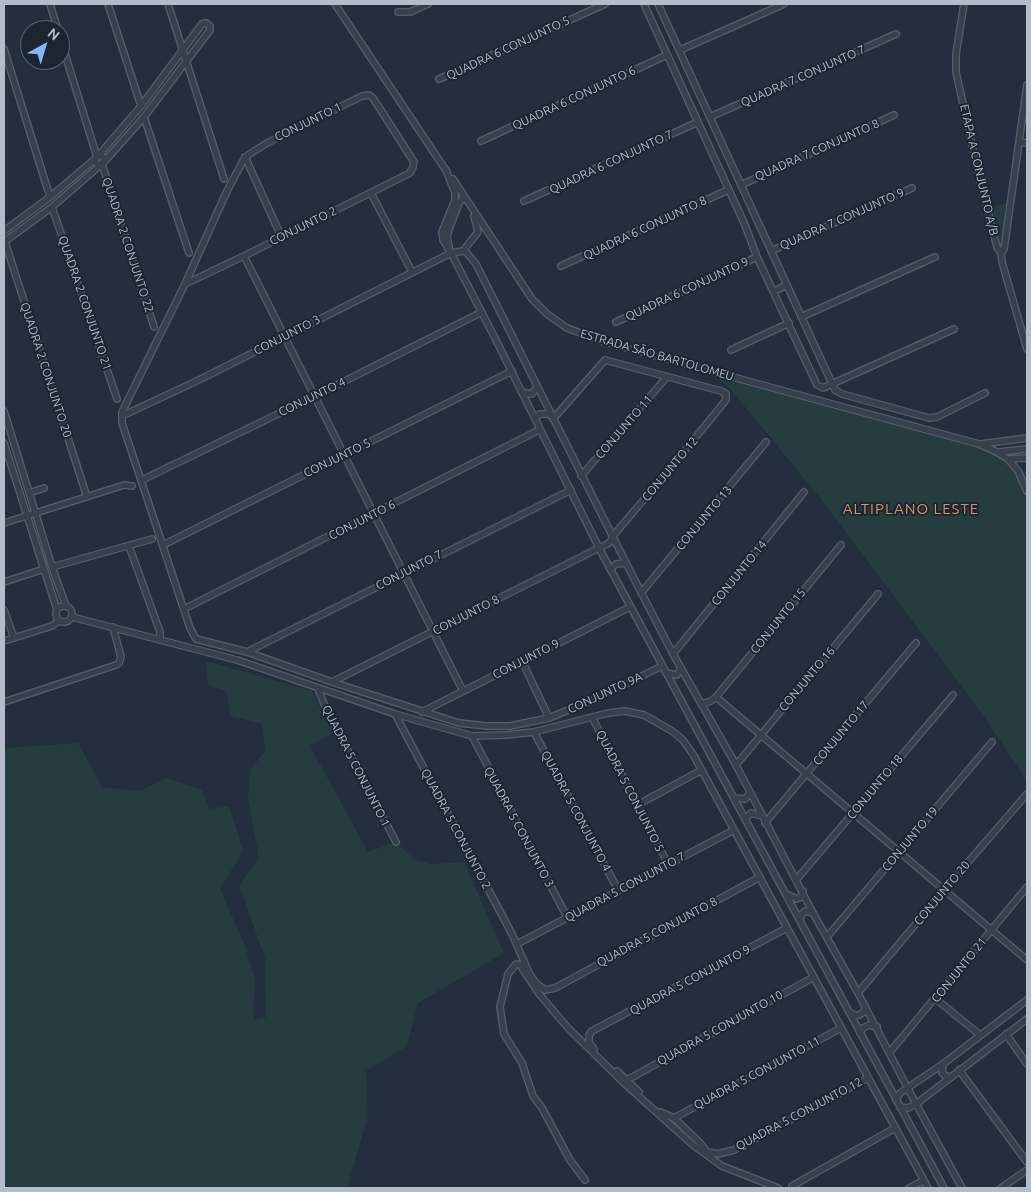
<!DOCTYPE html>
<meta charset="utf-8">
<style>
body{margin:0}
#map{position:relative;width:1031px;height:1192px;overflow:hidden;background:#232f3e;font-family:Ubuntu,sans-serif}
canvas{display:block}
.frame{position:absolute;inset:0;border:5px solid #b3bcc9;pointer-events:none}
.north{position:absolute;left:20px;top:20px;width:50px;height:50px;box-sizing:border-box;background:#1c2633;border:1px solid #58626f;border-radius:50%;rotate:39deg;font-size:14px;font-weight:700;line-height:20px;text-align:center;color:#b3bcc9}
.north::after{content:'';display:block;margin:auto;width:18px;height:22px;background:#86b6fb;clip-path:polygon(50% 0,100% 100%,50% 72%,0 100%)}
</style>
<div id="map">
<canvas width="1031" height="1192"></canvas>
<div class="frame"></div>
<div class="north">N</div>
</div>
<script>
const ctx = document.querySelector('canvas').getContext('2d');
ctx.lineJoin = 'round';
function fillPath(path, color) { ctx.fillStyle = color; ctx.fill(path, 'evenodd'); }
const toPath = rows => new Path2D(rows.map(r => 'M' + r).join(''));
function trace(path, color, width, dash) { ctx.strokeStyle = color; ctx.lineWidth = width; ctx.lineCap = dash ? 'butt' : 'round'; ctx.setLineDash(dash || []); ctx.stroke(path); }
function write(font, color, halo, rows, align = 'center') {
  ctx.font = font + ' Ubuntu,sans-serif'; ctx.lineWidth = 4; ctx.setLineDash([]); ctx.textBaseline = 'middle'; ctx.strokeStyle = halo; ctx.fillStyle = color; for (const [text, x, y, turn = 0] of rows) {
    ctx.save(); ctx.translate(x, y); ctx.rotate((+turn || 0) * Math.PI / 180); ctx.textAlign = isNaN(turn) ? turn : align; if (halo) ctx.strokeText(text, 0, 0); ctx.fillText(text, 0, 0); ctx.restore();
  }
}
fillPath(toPath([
 [1006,203,1001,246,992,207],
 [712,370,995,449,1008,457,1023,471,1027,479,1027,781,983,715,820,498,737,397],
 [206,661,312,691,333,733,310,746,368,852,396,842,415,860,430,864,464,862,504,953,418,1003,407,1046,366,1071,368,1116,347,1188,4,1188,4,748,78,743,102,787,140,791,166,778,202,790,210,809,229,806,243,851,220,889,244,943,255,979,253,1013,254,1020,266,1017,265,958,239,885,259,858,248,798,250,770,265,751,262,724,231,716,226,691,208,685]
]), '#253d3f');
const minor = toPath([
 [50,4,58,30],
 [108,4,141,106],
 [168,4,224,179],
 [335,4,447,172],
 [644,4,745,225,757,257,817,385,823,388,954,329],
 [658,4,835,390,842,394,929,418,937,417,985,393],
 [964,4,956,54,956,72,979,177,997,247,1001,253,1002,262,1027,349],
 [398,12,410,12,428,4],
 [60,38,97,157],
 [4,49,50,197],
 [680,50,784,4],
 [439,79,605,4],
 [144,117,189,253],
 [710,117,896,34],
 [481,141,667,55],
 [1019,142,1027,143],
 [98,156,141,106,202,24,206,23,210,26,210,30,144,117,104,162],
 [245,157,281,236],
 [102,164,154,327],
 [446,170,455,193,455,200,442,232,443,240,451,253,495,338,599,548,944,1188],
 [453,179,532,299,547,314,567,328,604,342,979,444,995,451,1008,459,1018,471,1027,491],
 [741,185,894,115],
 [371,193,412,272],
 [524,201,698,122],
 [52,207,117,399],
 [4,231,50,197,96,158],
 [4,242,52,207,103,163,104,158,100,155,97,157,95,160,96,163,100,165],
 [5,242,87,497],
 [449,246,447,237,449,229,459,203,464,197],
 [463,251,478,232,474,216],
 [771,251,912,188],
 [1001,253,1004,249,1027,85],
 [244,256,463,691],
 [561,266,728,190],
 [185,284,244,256,410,173,413,167,414,162,373,98,369,95,362,96,267,143,245,157,227,191,185,284,122,412,122,423,190,628,196,639,247,652,332,682,459,723,487,726,510,726,549,718,593,700,662,666],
 [774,291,787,285],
 [801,317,935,257],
 [616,322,757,257],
 [731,350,789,323],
 [522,392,532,394,537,387],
 [4,411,52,567,66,606],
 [122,416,203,378,451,253,463,251,466,252,476,264,626,563,673,654,736,765,813,913,858,993,908,1089,962,1188],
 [535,419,540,414,547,414,552,416],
 [553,419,605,360,721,391,726,394,726,400,669,470,612,537],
 [4,443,57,610],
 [981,444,1027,438],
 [998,452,1027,449],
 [1008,459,1027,458],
 [581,476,666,378],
 [142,480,315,396,482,312],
 [29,493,44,488],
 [4,523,124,485,132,486],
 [163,545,512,371],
 [129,546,160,632,160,640],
 [52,567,152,539],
 [610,569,616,564,626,563],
 [4,582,44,569],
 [641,593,766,442],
 '56 614a8 8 0 1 1 16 0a8 8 0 1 1-16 0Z',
 [184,609,539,430],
 [4,610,14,638],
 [72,617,237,660,395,714,472,736,506,735,534,732,608,713,625,711,644,715,672,731,683,740,694,756,928,1188],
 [4,641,52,626,59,621],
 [247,652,571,490],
 [673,654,804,492],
 [522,661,549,718],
 [666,673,677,675,681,668],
 [332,682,599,548,609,543,613,538],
 [318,689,327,711,396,842],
 [716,697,1027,960],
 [4,702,116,665,119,663,121,657,113,627],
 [701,704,711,701,716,697,841,545],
 [422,712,630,607],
 [395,714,512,934,530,975,536,983,545,990,555,988,760,877],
 [592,717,668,864],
 [534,732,618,890],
 [472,736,567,917],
 [736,765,878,594],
 [734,798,745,799,750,793],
 [637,805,702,770],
 [745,819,751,813,762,816],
 [765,823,916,643],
 [797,879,953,695],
 [786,894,797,899,801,897,803,891],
 [800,920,801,915,805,911,813,913],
 [827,937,992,742],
 [517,944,734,830],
 [858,993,944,890,1027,794],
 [936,999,980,1035],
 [849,1012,856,1016,859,1015,864,1012,865,1006],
 [860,1033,863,1028,869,1025,877,1027],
 [1006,1034,1027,1064],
 [594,1049,589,1042,589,1035,592,1031,787,928],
 [890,1052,1027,887],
 [943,1064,942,1073,946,1076,950,1077],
 [959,1070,1027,1162],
 [617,1071,639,1092],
 [627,1080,814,977],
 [896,1100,900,1093,943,1064,1027,1000],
 [900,1107,908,1108,916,1104,1027,1019],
 [660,1112,674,1118,700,1143,707,1152,718,1154,734,1150,868,1078],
 [674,1118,841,1028],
 [585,1180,570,1160,542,1108,533,1096,522,1063,504,1034,500,1007,508,974,516,964,520,965,540,995,568,1028,624,1083,693,1145,722,1166,778,1188],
 [792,1186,895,1128],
 [909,1188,923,1181],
 [1001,1188,1027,1170]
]);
trace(minor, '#555f6c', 8);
trace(minor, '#37414e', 5.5);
write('12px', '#b3bcc9', '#1c2633', [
 ["QUADRA 6 CONJUNTO 5",508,48,-25],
 ["QUADRA 7 CONJUNTO 7",803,76,-24],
 ["QUADRA 6 CONJUNTO 6",574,98,-25],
 ["CONJUNTO 1",308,122,-26],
 ["QUADRA 7 CONJUNTO 8",817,150,-24],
 ["QUADRA 6 CONJUNTO 7",611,162,-25],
 ["ETAPA A CONJUNTO A/B",979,170,77],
 ["QUADRA 7 CONJUNTO 9",842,219,-24],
 ["CONJUNTO 2",303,226,-26],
 ["QUADRA 6 CONJUNTO 8",645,228,-25],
 ["QUADRA 2 CONJUNTO 22",128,245,72],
 ["QUADRA 6 CONJUNTO 9",687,289,-25],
 ["QUADRA 2 CONJUNTO 21",85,303,71],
 ["CONJUNTO 3",287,335,-27],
 ["ESTRADA SÃO BARTOLOMEU",657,355,16],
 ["QUADRA 2 CONJUNTO 20",46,370,72],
 ["CONJUNTO 4",312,397,-26],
 ["CONJUNTO 11",624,427,-49],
 ["CONJUNTO 5",337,458,-26],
 ["CONJUNTO 12",670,469,-50],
 ["CONJUNTO 13",704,518,-50],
 ["CONJUNTO 6",362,520,-27],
 ["CONJUNTO 7",409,570,-27],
 ["CONJUNTO 14",739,573,-51],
 ["CONJUNTO 8",466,615,-27],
 ["CONJUNTO 15",778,621,-51],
 ["CONJUNTO 9",526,659,-27],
 ["CONJUNTO 16",807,679,-50],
 ["CONJUNTO 9A",605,693,-25],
 ["CONJUNTO 17",841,733,-50],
 ["QUADRA 5 CONJUNTO 1",356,766,63],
 ["CONJUNTO 18",875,787,-50],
 ["QUADRA 5 CONJUNTO 5",630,791,63],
 ["QUADRA 5 CONJUNTO 4",576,811,62],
 ["QUADRA 5 CONJUNTO 3",519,827,62],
 ["QUADRA 5 CONJUNTO 2",456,829,62],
 ["CONJUNTO 19",910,839,-50],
 ["QUADRA 5 CONJUNTO 7",625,887,-28],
 ["CONJUNTO 20",942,893,-50],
 ["QUADRA 5 CONJUNTO 8",657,932,-28],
 ["CONJUNTO 21",959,970,-51],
 ["QUADRA 5 CONJUNTO 9",690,980,-28],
 ["QUADRA 5 CONJUNTO 10",720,1028,-29],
 ["QUADRA 5 CONJUNTO 11",757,1073,-28],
 ["QUADRA 5 CONJUNTO 12",799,1114,-28]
]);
ctx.letterSpacing = '1px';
write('15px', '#d8915f', '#1c2633', [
 ["ALTIPLANO LESTE",911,509]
]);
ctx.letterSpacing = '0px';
</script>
